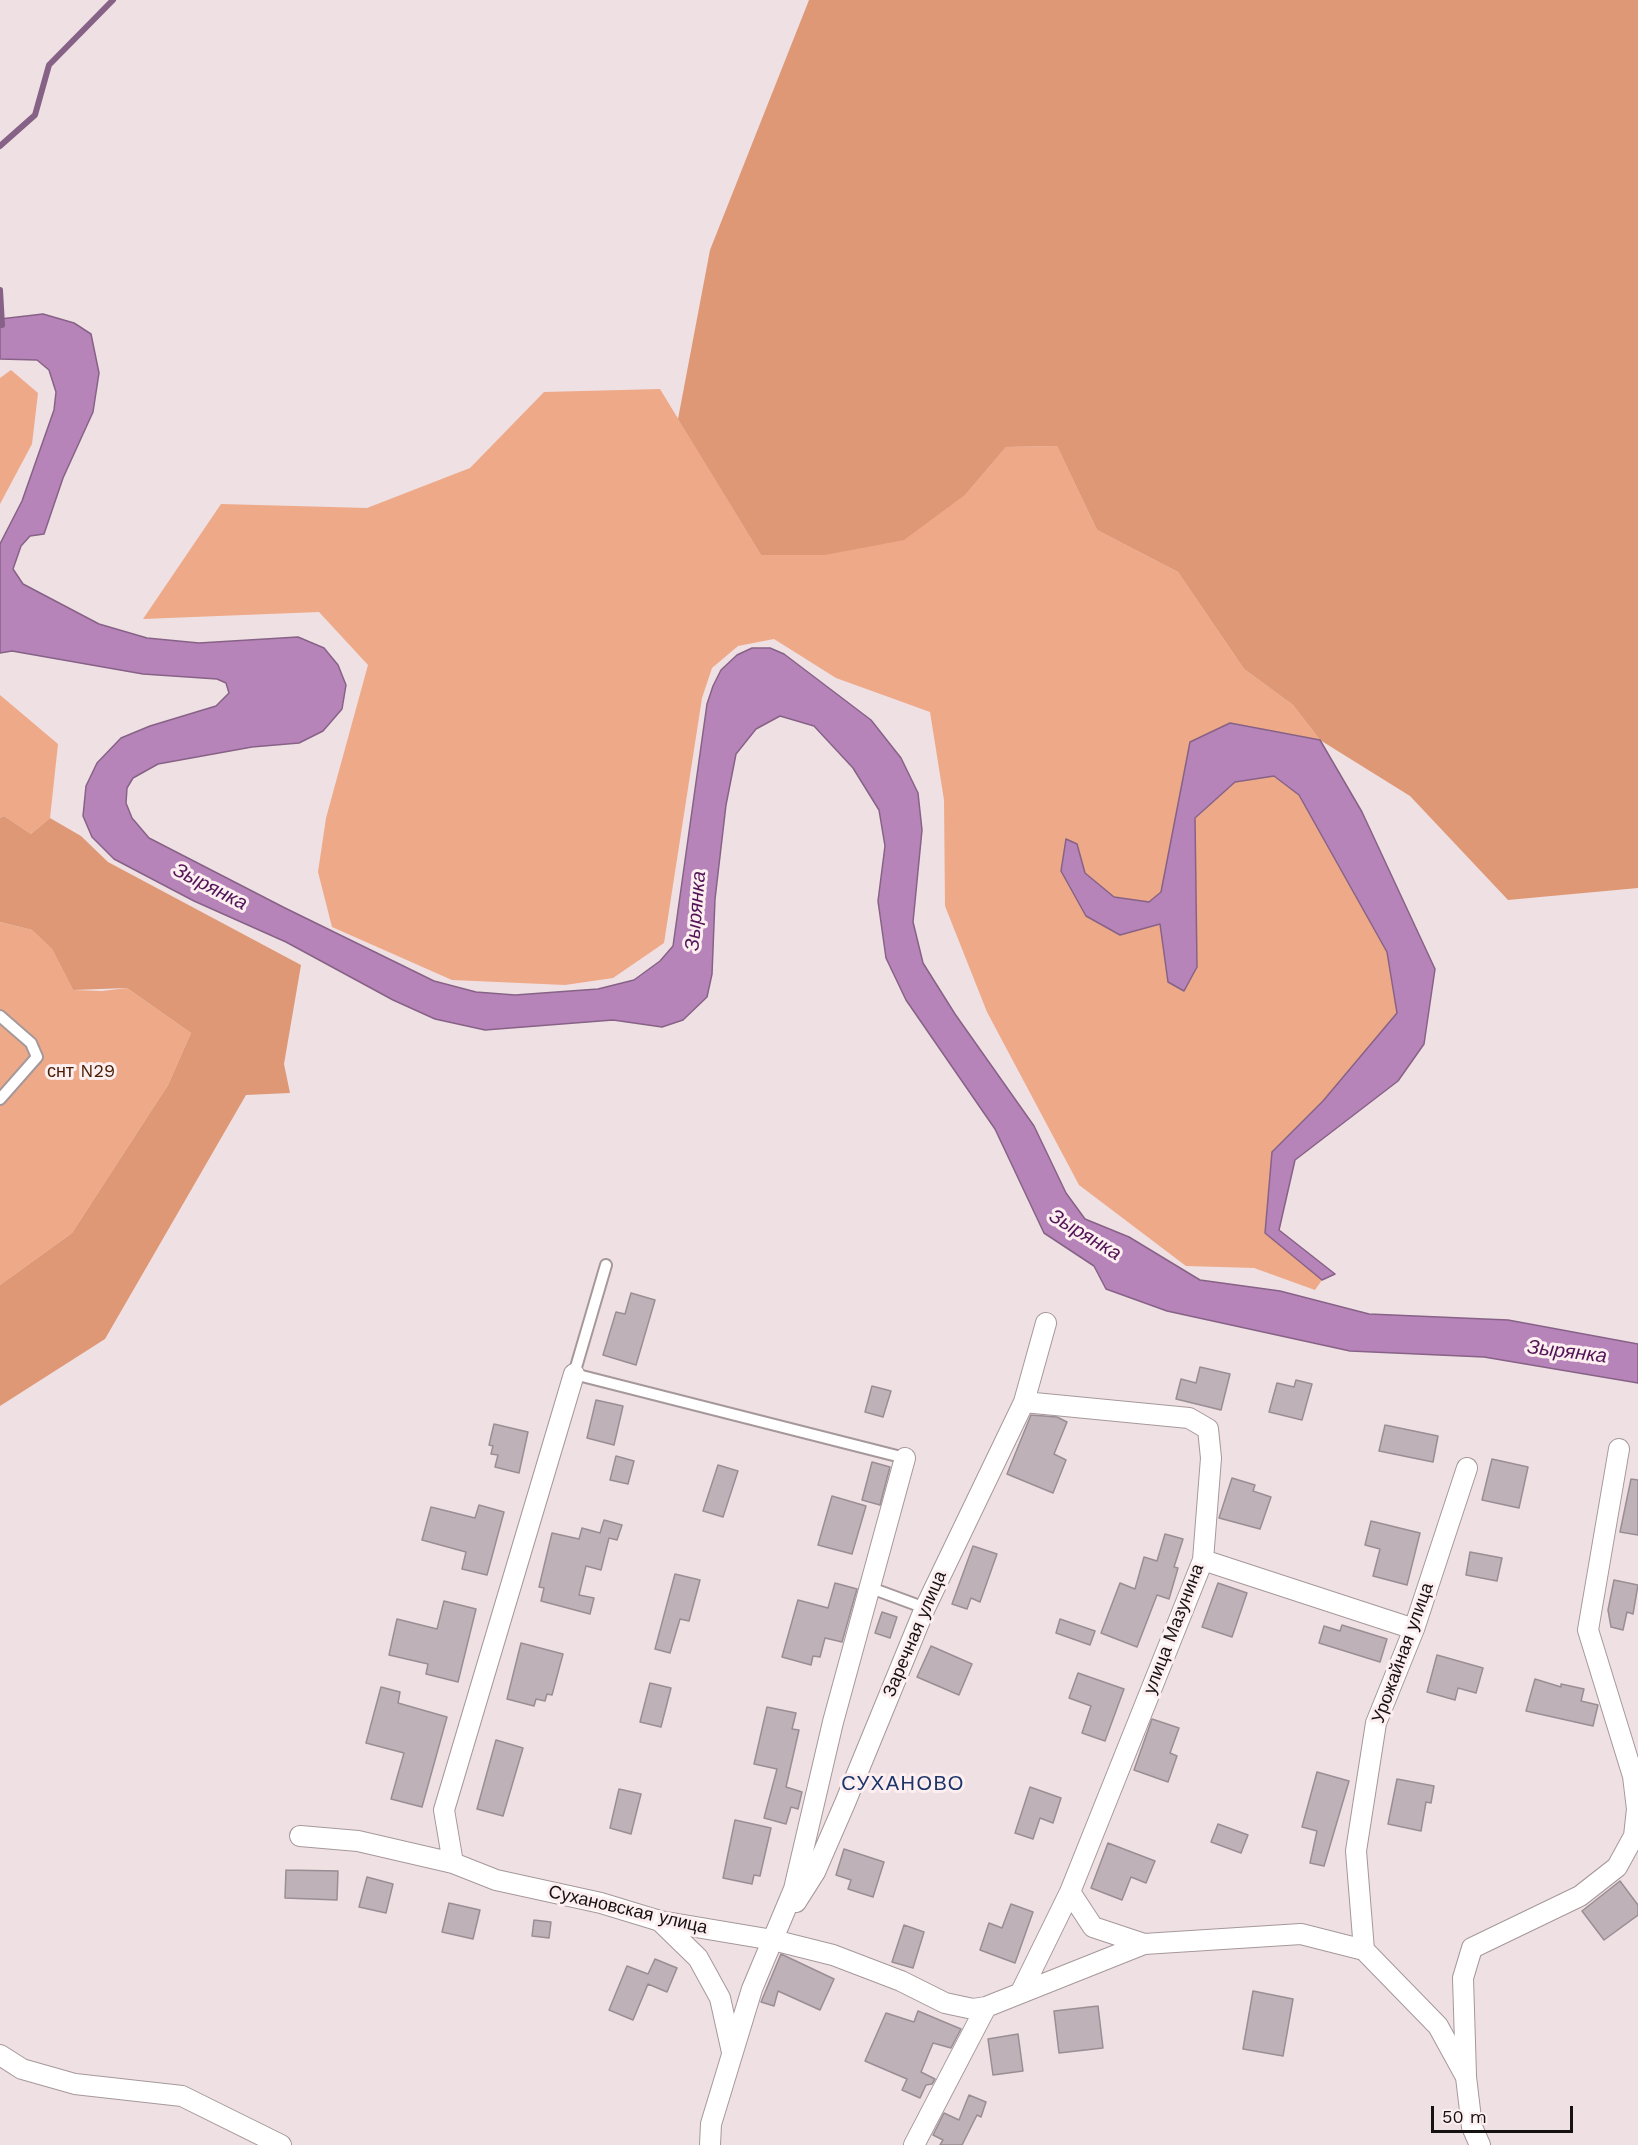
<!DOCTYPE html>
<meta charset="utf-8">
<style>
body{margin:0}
#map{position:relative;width:1638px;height:2145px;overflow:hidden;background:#efe0e3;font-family:"Work Sans",sans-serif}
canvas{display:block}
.scale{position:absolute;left:1431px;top:2106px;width:142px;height:27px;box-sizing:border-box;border:3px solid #171212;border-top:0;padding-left:8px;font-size:18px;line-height:21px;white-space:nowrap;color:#171212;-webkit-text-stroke:4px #fdeef0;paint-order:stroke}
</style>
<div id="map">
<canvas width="1638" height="2145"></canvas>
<div class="scale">50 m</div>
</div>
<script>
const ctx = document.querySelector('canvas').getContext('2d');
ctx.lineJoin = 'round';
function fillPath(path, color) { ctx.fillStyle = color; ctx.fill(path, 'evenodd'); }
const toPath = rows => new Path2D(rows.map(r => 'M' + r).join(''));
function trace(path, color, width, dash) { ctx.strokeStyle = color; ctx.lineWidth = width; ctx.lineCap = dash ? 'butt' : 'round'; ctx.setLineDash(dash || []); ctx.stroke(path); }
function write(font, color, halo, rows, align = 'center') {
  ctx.font = font + ' "Work Sans",sans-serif'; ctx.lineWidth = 6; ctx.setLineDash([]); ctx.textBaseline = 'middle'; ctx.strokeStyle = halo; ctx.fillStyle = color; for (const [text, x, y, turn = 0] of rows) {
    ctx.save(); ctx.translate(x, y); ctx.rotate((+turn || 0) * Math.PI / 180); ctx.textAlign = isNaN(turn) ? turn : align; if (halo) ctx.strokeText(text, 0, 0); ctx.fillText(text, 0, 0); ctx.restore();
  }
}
fillPath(toPath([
 [11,370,38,393,32,444,0,504,0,378],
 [660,389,761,555,966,494,1006,447,1057,446,1097,530,1178,572,1244,669,1293,705,1320,740,1230,723,1168,862,1162,892,1149,902,1114,897,1085,873,1077,844,1086,916,1120,934,1160,924,1168,982,1197,966,1195,819,1235,782,1274,776,1299,795,1387,952,1397,1013,1323,1101,1272,1152,1265,1233,1322,1280,1315,1290,1254,1268,1186,1266,1079,1185,987,1012,945,906,944,800,930,712,836,678,774,639,738,646,712,668,702,698,664,943,613,978,565,985,452,980,332,927,318,872,326,818,368,665,319,612,143,619,221,504,367,508,470,468,544,392],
 [0,695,58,744,50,818,31,834,4,816,0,818],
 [0,922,32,930,52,949,73,990,102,991,127,988,191,1033,168,1085,72,1233,0,1285]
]), '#eea988');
fillPath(toPath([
 [809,0,1638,0,1638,888,1508,900,1410,796,1320,740,1293,705,1244,669,1178,572,1097,530,1057,446,1006,447,966,494,904,540,825,555,761,555,678,419,710,250],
 [4,816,31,834,50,818,81,836,108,862,301,965,284,1064,290,1093,246,1095,105,1339,0,1406,0,1285,72,1233,168,1085,191,1033,127,988,73,990,52,949,32,930,0,922,0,818]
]), '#de9876');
const water = toPath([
 [43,314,74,323,91,334,99,373,93,412,63,478,44,534,30,536,21,546,13,569,23,584,99,624,147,638,199,643,298,637,324,648,338,665,346,685,342,709,323,731,299,743,252,747,158,764,133,778,127,788,126,803,132,818,149,838,285,908,434,981,476,992,515,995,598,989,634,980,660,961,673,946,707,704,713,686,721,670,737,655,752,648,770,648,784,654,871,720,901,758,918,793,922,830,913,922,923,963,955,1014,1034,1126,1066,1193,1085,1219,1129,1237,1200,1280,1280,1291,1369,1314,1508,1320,1638,1344,1638,1383,1484,1357,1350,1351,1167,1311,1106,1289,1094,1266,1044,1233,995,1129,906,1000,886,958,878,901,885,846,879,810,853,768,814,726,780,716,756,729,736,754,726,805,715,899,712,974,707,997,683,1020,662,1027,613,1020,485,1030,435,1019,393,1000,286,942,194,901,114,859,92,837,83,816,86,786,97,763,121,738,150,726,216,706,229,693,226,683,217,679,143,674,12,651,0,653,0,544,22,501,54,410,56,392,49,370,37,360,0,359,0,319,43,314],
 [1230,723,1320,740,1362,812,1435,969,1424,1044,1398,1081,1295,1160,1279,1230,1335,1274,1322,1280,1265,1233,1272,1152,1323,1101,1397,1013,1387,952,1299,795,1274,776,1235,782,1195,818,1197,967,1184,991,1168,982,1160,924,1120,935,1086,916,1061,871,1066,839,1077,844,1085,873,1114,897,1149,902,1161,892,1190,742,1230,723]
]);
fillPath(water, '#b784b9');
trace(water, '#876287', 1.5);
trace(toPath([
 [0,146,35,115,49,65,113,0],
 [0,290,2,325]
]), '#876287', 6);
const building = toPath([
 [631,1293,655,1300,636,1365,603,1355,616,1312,625,1314,631,1293],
 [1200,1367,1230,1374,1221,1410,1176,1399,1181,1379,1196,1383,1200,1367],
 [1296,1380,1312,1384,1302,1420,1269,1412,1277,1383,1294,1387,1296,1380],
 [872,1386,891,1391,883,1417,865,1412,872,1386],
 [596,1400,623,1406,614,1445,587,1438,596,1400],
 [1031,1415,1057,1417,1067,1422,1054,1454,1066,1460,1053,1493,1007,1474,1031,1415],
 [494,1424,528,1432,519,1473,495,1467,498,1455,491,1454,493,1446,489,1445,494,1424],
 [1385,1425,1438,1436,1433,1462,1379,1451,1385,1425],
 [616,1456,634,1461,628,1484,610,1480,616,1456],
 [1492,1459,1528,1467,1519,1508,1482,1500,1492,1459],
 [872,1462,890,1467,880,1505,862,1500,872,1462],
 [718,1465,738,1471,723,1517,703,1511,718,1465],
 [1232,1478,1255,1485,1253,1491,1271,1497,1260,1529,1219,1518,1232,1478],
 [1631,1479,1638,1480,1638,1535,1620,1532,1631,1479],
 [832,1496,866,1506,852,1554,818,1545,832,1496],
 [479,1505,504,1512,487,1575,462,1569,466,1552,422,1540,431,1507,475,1518,479,1505],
 [604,1520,622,1525,617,1540,609,1538,601,1570,586,1566,579,1595,594,1598,590,1614,541,1601,544,1588,539,1587,552,1533,579,1539,582,1528,600,1533,604,1520],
 [1371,1521,1420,1533,1407,1585,1373,1576,1380,1549,1365,1545,1371,1521],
 [1165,1534,1183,1539,1174,1567,1178,1568,1169,1599,1157,1595,1137,1647,1101,1633,1120,1583,1135,1589,1144,1557,1157,1561,1165,1534],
 [973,1546,997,1554,980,1602,971,1598,967,1609,952,1604,973,1546],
 [1470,1552,1502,1558,1497,1581,1466,1575,1470,1552],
 [675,1574,700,1580,689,1621,680,1619,670,1653,655,1649,675,1574],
 [1614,1580,1638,1585,1633,1614,1627,1612,1623,1630,1611,1627,1608,1610,1614,1580],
 [835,1583,857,1589,842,1642,825,1638,820,1657,813,1656,811,1665,782,1657,798,1600,828,1608,835,1583],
 [1218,1583,1247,1593,1232,1637,1202,1627,1218,1583],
 [444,1601,476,1609,458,1682,426,1674,428,1664,389,1655,397,1619,437,1629,444,1601],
 [882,1612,897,1617,890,1638,875,1633,882,1612],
 [1060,1619,1095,1631,1090,1645,1056,1633,1060,1619],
 [1342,1625,1387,1639,1380,1662,1319,1643,1324,1626,1340,1631,1342,1625],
 [521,1643,563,1654,552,1695,547,1694,545,1701,536,1699,534,1706,507,1699,521,1643],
 [931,1646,972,1664,959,1695,917,1677,931,1646],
 [1437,1655,1483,1668,1476,1693,1458,1688,1455,1700,1427,1692,1437,1655],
 [1078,1673,1124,1689,1105,1741,1082,1733,1091,1706,1069,1698,1078,1673],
 [1535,1679,1561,1687,1561,1684,1584,1689,1581,1701,1598,1705,1593,1726,1526,1711,1535,1679],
 [650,1683,671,1688,661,1727,640,1722,650,1683],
 [381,1687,400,1692,398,1703,447,1717,422,1807,391,1799,404,1753,366,1743,381,1687],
 [767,1707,796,1713,792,1729,799,1730,786,1787,802,1792,798,1809,791,1807,786,1824,764,1818,777,1769,754,1764,767,1707],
 [1152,1719,1179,1728,1170,1753,1177,1756,1168,1782,1134,1770,1152,1719],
 [496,1740,523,1748,503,1816,477,1809,496,1740],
 [1317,1772,1349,1781,1324,1866,1310,1863,1317,1831,1302,1827,1317,1772],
 [1397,1779,1434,1786,1431,1803,1426,1802,1421,1831,1388,1824,1397,1779],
 [1030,1787,1061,1798,1053,1823,1040,1818,1033,1839,1015,1833,1030,1787],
 [619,1789,641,1794,631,1834,610,1828,619,1789],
 [735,1820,771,1828,760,1876,754,1875,752,1884,723,1878,735,1820],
 [1218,1824,1248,1835,1241,1853,1211,1842,1218,1824],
 [1108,1843,1155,1861,1146,1883,1131,1877,1122,1900,1091,1888,1108,1843],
 [844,1849,884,1862,873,1897,848,1889,851,1880,836,1875,844,1849],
 [286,1870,338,1871,337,1900,285,1898,286,1870],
 [367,1877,393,1884,386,1913,359,1907,367,1877],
 [1620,1881,1638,1905,1638,1915,1604,1940,1582,1911,1620,1881],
 [449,1903,480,1910,473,1939,442,1932,449,1903],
 [1011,1904,1033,1912,1015,1963,980,1950,989,1923,1002,1928,1011,1904],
 [534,1920,551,1922,549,1938,532,1936,534,1920],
 [904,1925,924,1932,913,1968,892,1962,904,1925],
 [781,1954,834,1979,820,2010,778,1991,774,2006,761,2002,781,1954],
 [655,1959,677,1968,667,1992,648,1984,633,2020,609,2010,627,1966,648,1974,655,1959],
 [1253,1991,1293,1999,1283,2056,1243,2049,1253,1991],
 [1098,2006,1103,2048,1059,2053,1054,2011,1098,2006],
 [918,2011,961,2029,951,2048,933,2043,921,2072,935,2079,932,2084,926,2085,920,2098,902,2090,907,2079,865,2061,886,2013,914,2022,918,2011],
 [1018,2034,1023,2071,993,2075,988,2039,1018,2034],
 [969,2095,986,2102,981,2117,977,2115,962,2145,940,2145,943,2140,933,2135,944,2113,959,2120,969,2095]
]);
fillPath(building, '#beb1b8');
trace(building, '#9a8e94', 1.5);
const service = toPath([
 [0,1016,31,1043,37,1057,0,1099],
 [606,1265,574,1374,905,1458],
 [871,1588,925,1608]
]);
const minor = toPath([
 [1203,1560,1414,1629],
 [300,1836,358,1841,453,1863,496,1880,601,1903,660,1921,773,1940,833,1955,901,1981,945,2003,973,2009,986,2007,1144,1944,1301,1934,1364,1950,1438,2026,1466,2077,1472,2127,1480,2145],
 [453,1863,444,1810,574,1374],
 [1070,1892,1093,1927,1144,1944],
 [796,1902,815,1872,845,1803,925,1608,1024,1402,1046,1323],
 [660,1921,698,1958,720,1998,732,2052],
 [1364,1950,1356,1851,1376,1723,1414,1629,1467,1468],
 [1021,1992,1070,1892,1203,1560,1211,1458,1208,1429,1189,1418,1024,1402],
 [0,2055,22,2069,75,2084,182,2096,281,2145],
 [1466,2075,1463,1978,1472,1948,1580,1896,1617,1867,1634,1836,1637,1809,1633,1776,1588,1630,1619,1449],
 [710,2145,711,2124,752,1989,794,1889,833,1722,905,1458],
 [914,2145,986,2007]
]);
trace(service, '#a6989a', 14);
trace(minor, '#a6989a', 22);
trace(service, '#fff', 10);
trace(minor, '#fff', 20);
write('18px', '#491d03', '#fdeef0', [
 ["снт N29",81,1072]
]);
write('18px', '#171212', '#fdeef0', [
 ["улица Мазунина",1174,1629,-69],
 ["Заречная улица",915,1634,-67],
 ["Урожайная улица",1403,1653,-70],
 ["Сухановская улица",628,1910,13]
]);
write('italic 20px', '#521357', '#fdeef0', [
 ["Зырянка",210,887,27],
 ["Зырянка",696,911,-85],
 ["Зырянка",1085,1235,31],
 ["Зырянка",1567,1352,7]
]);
ctx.letterSpacing = '1.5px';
write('20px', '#1b356b', '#fdeef0', [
 ["СУХАНОВО",903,1784]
]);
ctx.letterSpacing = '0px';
</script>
